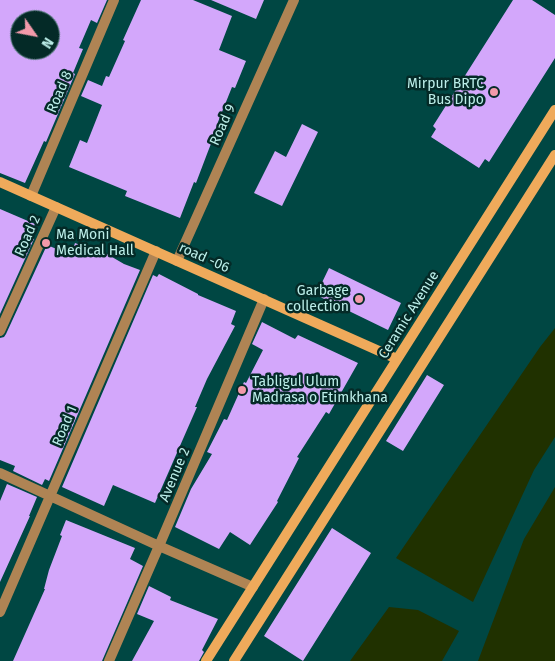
<!DOCTYPE html>
<style>
body{margin:0}
#map{position:relative;width:555px;height:661px;overflow:hidden;background:#004743;font-family:"Fira Sans",sans-serif}
canvas{display:block}
.north{position:absolute;left:10px;top:10px;width:50px;height:50px;box-sizing:border-box;background:#042a27;border:1px solid #4e7875;border-radius:50%;rotate:123deg;font-size:14px;font-weight:700;line-height:20px;text-align:center;color:#bceee9}
.north::after{content:'';display:block;margin:auto;width:18px;height:22px;background:#f39aaa;clip-path:polygon(50% 0,100% 100%,50% 72%,0 100%)}
</style>
<div id="map">
<canvas width="555" height="661"></canvas>
<div class="north">N</div>
</div>
<script>
const ctx = document.querySelector('canvas').getContext('2d');
ctx.lineJoin = 'round';
function fillPath(path, color) { ctx.fillStyle = color; ctx.fill(path, 'evenodd'); }
const toPath = rows => new Path2D(rows.map(r => 'M' + r).join(''));
function trace(path, color, width, dash) { ctx.strokeStyle = color; ctx.lineWidth = width; ctx.lineCap = dash ? 'butt' : 'round'; ctx.setLineDash(dash || []); ctx.stroke(path); }
function write(font, color, halo, rows, align = 'center') {
  ctx.font = font + ' "Fira Sans",sans-serif'; ctx.lineWidth = 5; ctx.setLineDash([]); ctx.textBaseline = 'middle'; ctx.strokeStyle = halo; ctx.fillStyle = color; for (const [text, x, y, turn = 0] of rows) {
    ctx.save(); ctx.translate(x, y); ctx.rotate((+turn || 0) * Math.PI / 180); ctx.textAlign = isNaN(turn) ? turn : align; if (halo) ctx.strokeText(text, 0, 0); ctx.fillText(text, 0, 0); ctx.restore();
  }
}
fillPath(toPath([
 [555,328,555,437,534,470,473,602,396,558,540,347],
 [555,487,555,661,478,661,524,539],
 [389,607,418,610,459,631,442,661,350,661]
]), '#203100');
fillPath(toPath([
 [0,0,107,0,97,23,91,20,79,48,83,49,73,73,75,74,46,142,44,141,25,183,0,173],
 [20,20,50,20,50,50,20,50],
 [141,0,193,0,232,16,219,50,246,61,235,88,232,87,218,122,219,123,207,154,196,183,194,182,180,218,125,196,127,191,69,167,80,140,87,143,102,105,81,96,88,80,102,86,106,76,109,77,125,41,123,40],
 [211,0,264,0,256,19],
 [513,0,532,0,555,15,555,58,489,162,485,159,479,168,431,137,436,129,433,126],
 [302,124,318,132,282,206,254,193,275,151,286,157],
 [0,209,35,224,29,237,34,239,0,314],
 [75,243,99,252,100,250,124,264,140,270,49,481,45,479,42,485,13,471,15,466,0,460,0,338,4,337,6,334,47,245,71,255],
 [329,268,401,303,388,330,316,295],
 [159,274,198,294,198,295,236,311,231,324,235,326,207,379,195,407,197,407,155,503,113,485,104,506,62,487,153,275,157,277],
 [262,322,295,339,298,335,358,363,329,414,326,412,297,457,299,458,277,501,278,502,250,545,230,532,219,549,175,527,191,489,212,454,207,452,224,419,227,420,244,382,246,383,263,350,252,344],
 [427,375,444,385,403,451,386,441],
 [7,484,37,497,29,516,30,516,0,582,0,501],
 [66,520,135,548,130,559,143,566,102,661,13,661,45,589,44,589,49,570,62,536,60,535],
 [332,528,371,553,303,661,264,636],
 [149,586,171,597,170,600,218,619,202,650,204,652,199,661,132,661,154,621,137,614]
]), '#d3a7fb');
trace(toPath([
 [31,196,114,0],
 [177,261,294,0],
 [0,331,56,207],
 [0,473,159,546,253,587],
 [0,612,156,251],
 [109,661,159,546,264,299]
]), '#af8454', 10);
trace(toPath([
 [0,182,397,359],
 [206,661,555,110],
 [234,661,555,155]
]), '#efaa5b', 10);
for (const [x, y, r, color] of [
 [494,92,5,"#f39aaa"],
 [46,243,5,"#f39aaa"],
 [359,299,5,"#f39aaa"],
 [242,390,5,"#f39aaa"]
]) { const dot = new Path2D(); dot.arc(x, y, r, 0, 2 * Math.PI); ctx.fillStyle = color; ctx.fill(dot); trace(dot, '#042a27', 2); }
write('14px', '#bceee9', '#042a27', [
 ["Mirpur BRTC",484,84],
 ["Bus Dipo",484,100],
 ["Ma Moni",56,235,"left"],
 ["Medical Hall",56,251,"left"],
 ["Garbage",349,291],
 ["collection",349,307],
 ["Tabligul Ulum",252,382,"left"],
 ["Madrasa o Etimkhana",252,398,"left"]
], 'right');
write('14px', '#bceee9', '#042a27', [
 ["Road 8",60,92,-67],
 ["Road 9",223,125,-66],
 ["Road 2",28,236,-66],
 ["road -06",204,258,24],
 ["Ceramic Avenue",409,315,-58],
 ["Road 1",65,426,-67],
 ["Avenue 2",175,475,-67]
]);
</script>
